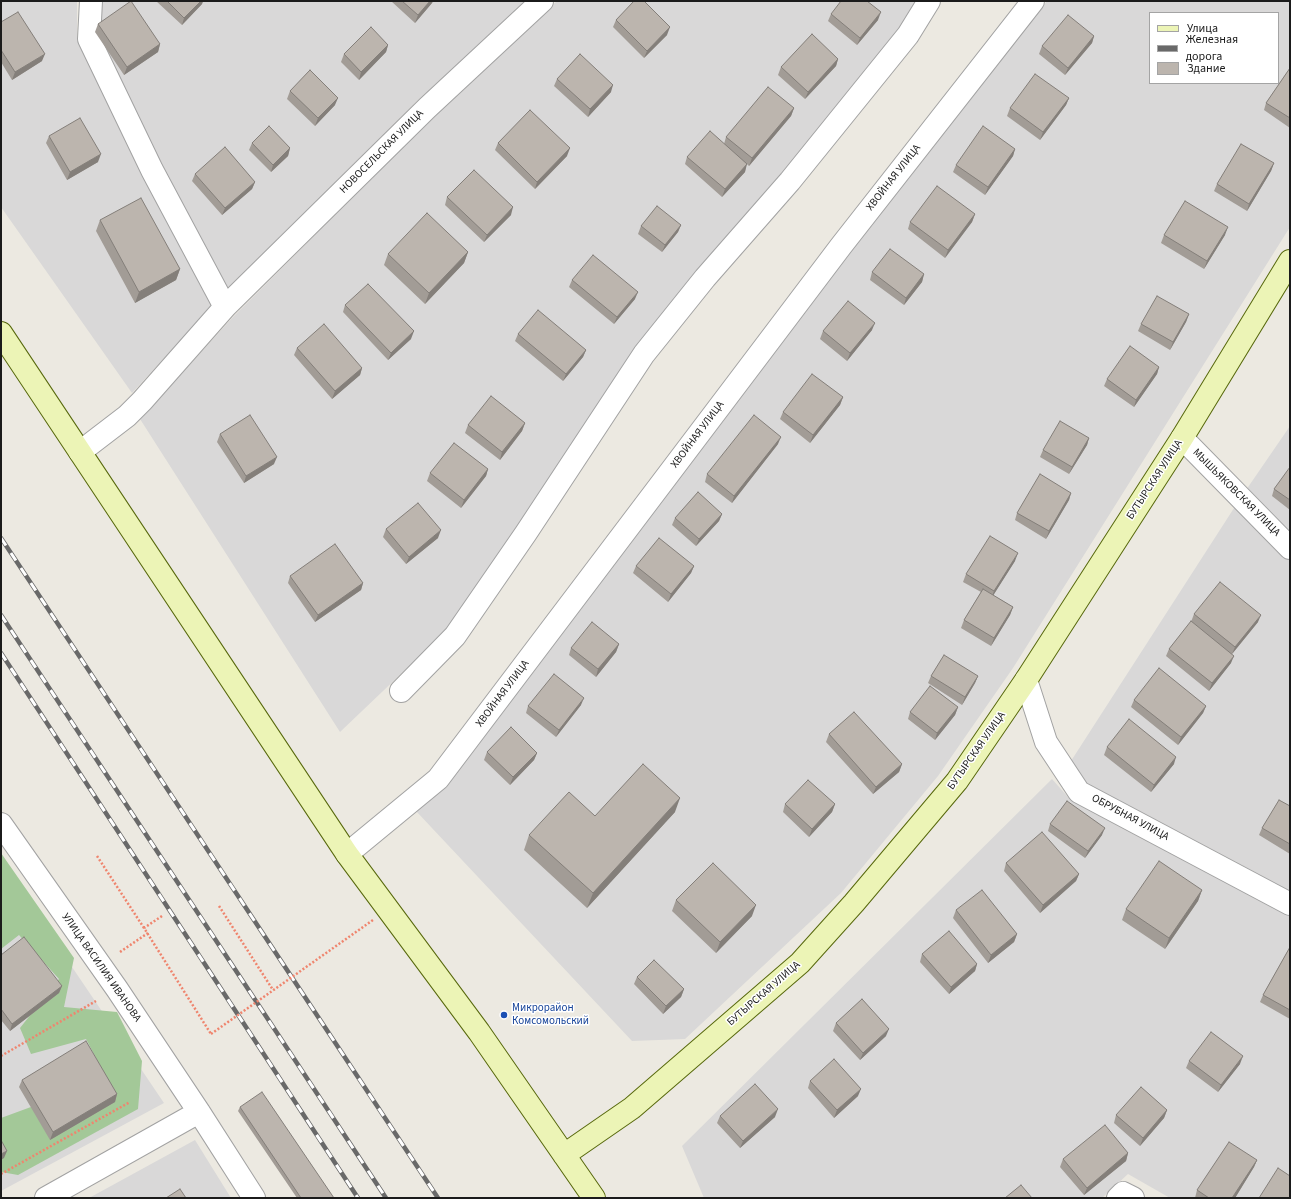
<!DOCTYPE html>
<meta charset="utf-8">
<style>
body{margin:0}
#map{position:relative;width:1291px;height:1199px;overflow:hidden;background:#ece9e1;font-family:"Source Sans 3",sans-serif}
canvas{display:block}
.frame{position:absolute;inset:0;border:2px solid #1b1b1b;pointer-events:none}
.legend{position:absolute;left:1149px;top:12px;width:130px;height:72px;box-sizing:border-box;background:#fff;border:1px solid #a4a4a4;margin:0;padding:5px 7px;list-style:none;font-size:12px;color:#1b1b1b}
.legend li{display:flex;align-items:center;gap:8px;height:20px}
.legend b{width:20px;border:1px solid #a4a4a4}
</style>
<div id="map">
<canvas width="1291" height="1199"></canvas>
<div class="frame"></div>
<ul class="legend">
<li><b style="height:5px;background:#ecf4b6"></b>Улица</li>
<li><b style="height:5px;background:#696969"></b>Железная дорога</li>
<li><b style="height:11px;background:#bcb5ae"></b>Здание</li>
</ul>
</div>
<script>
const ctx = document.querySelector('canvas').getContext('2d');
ctx.lineJoin = 'round';
function fillPath(path, color) { ctx.fillStyle = color; ctx.fill(path, 'evenodd'); }
const toPath = rows => new Path2D(rows.map(r => 'M' + r).join(''));
function trace(path, color, width, dash) { ctx.strokeStyle = color; ctx.lineWidth = width; ctx.lineCap = dash ? 'butt' : 'round'; ctx.setLineDash(dash || []); ctx.stroke(path); }
function write(font, color, halo, rows, align = 'center') {
  ctx.font = font + ' "Source Sans 3",sans-serif'; ctx.lineWidth = 3; ctx.setLineDash([]); ctx.textBaseline = 'middle'; ctx.strokeStyle = halo; ctx.fillStyle = color; for (const [text, x, y, turn = 0] of rows) {
    ctx.save(); ctx.translate(x, y); ctx.rotate((+turn || 0) * Math.PI / 180); ctx.textAlign = isNaN(turn) ? turn : align; if (halo) ctx.strokeText(text, 0, 0); ctx.fillText(text, 0, 0); ctx.restore();
  }
}
fillPath(toPath([
 [1,1,77,1,77,40,214,304,132,393,1,207],
 [100,1,527,1,416,102,226,295,96,41],
 [557,1,919,1,903,28,521,521,447,630,340,732,140,419,233,317,422,128],
 [1047,1,1290,1,1290,227,1013,668,938,776,841,893,685,1039,632,1041,416,811,820,288],
 [1150,13,1278,13,1278,83,1150,83],
 [1290,426,1290,538,1244,493],
 [1236,505,1290,561,1290,891,1086,783,1071,761],
 [1052,779,1068,797,1290,916,1290,1198,1170,1198,1128,1174,1102,1198,704,1198,682,1146],
 [1,862,164,1103,1,1191],
 [195,1140,231,1198,89,1198]
]), '#d9d8d8');
fillPath(toPath([
 [1,853,74,958,64,1007,117,1012,142,1061,138,1109,18,1175,1,1172,1,1118,107,1079,86,1039,31,1054,20,1028,59,979,19,935,1,949]
]), '#a3c898');
const street = toPath([
 [91,1,89,39,152,170,225,307],
 [1182,438,1290,548],
 [80,452,127,416,142,401,225,307,427,108,542,1],
 [1026,680,1046,742,1079,792,1290,904],
 [401,691,455,636,526,533,644,354,705,278,790,181,908,35,929,1],
 [1,824,117,989,199,1112,254,1198],
 [347,854,438,779,841,246,1033,1],
 [46,1198,199,1112],
 [1118,1198,1123,1193,1133,1198]
]);
const secondary = toPath([
 [1,333,347,854,479,1032,594,1198],
 [564,1155,632,1108,800,963,854,903,957,781,1026,680,1182,438,1290,261]
]);
trace(street, '#a2a2a2', 24);
trace(secondary, '#57680c', 24);
trace(toPath([
 [97,856,144,928],
 [219,906,273,990],
 [162,916,144,928,211,1034],
 [120,952,148,933],
 [1,1056,96,1001],
 [1,1174,130,1102]
]), '#ef856e', 2.5, [2, 2]);
trace(street, '#fff', 22);
trace(secondary, '#ecf4b6', 22);
const rail = toPath([
 [1,538,438,1198],
 [1,615,386,1198],
 [1,653,358,1198]
]);
trace(rail, '#696969', 4.5);
trace(rail, '#fff', 3, [9]);
trace(toPath([
 [211,1034,373,920]
]), '#ef856e', 2.5, [2, 2]);
fillPath(toPath([
 [156,1,203,1,202,4,182,25],
 [391,1,433,1,432,3,415,23],
 [831,14,878,20,857,45,828,21],
 [616,20,667,35,644,58,613,27],
 [1,22,42,61,12,80,1,62],
 [98,24,160,44,158,52,124,75,95,32],
 [1094,36,1092,43,1065,75,1039,54,1042,46],
 [388,45,386,52,359,80,341,62,344,54],
 [838,59,836,66,805,99,778,75,781,67],
 [1290,68,1290,128,1264,110,1266,103],
 [557,79,611,92,588,117,554,86],
 [290,91,335,105,315,126,287,99],
 [1069,98,1066,105,1040,140,1007,116,1010,108],
 [794,108,791,116,749,166,746,163,745,172,722,197,685,164,687,157,724,144,726,137],
 [49,136,98,162,67,180,46,143],
 [252,143,290,148,288,156,271,172,249,150],
 [498,143,567,156,535,189,495,150],
 [1015,149,1013,156,985,195,953,172,956,165],
 [1274,163,1271,171,1247,211,1214,191,1217,184],
 [195,174,255,182,252,189,222,215,192,181],
 [447,197,511,215,484,242,445,205],
 [975,214,972,222,945,258,908,229,910,222],
 [100,220,180,269,176,280,135,303,96,231],
 [681,225,678,232,662,252,638,234,641,226],
 [1164,235,1225,235,1204,269,1161,243],
 [468,252,464,263,425,304,384,265,388,254],
 [872,272,924,274,922,282,904,305,870,280],
 [572,280,635,299,614,324,569,287],
 [345,305,411,339,388,360,343,312],
 [1189,314,1186,322,1170,350,1138,331,1141,324],
 [872,330,847,361,820,339,823,331],
 [518,334,586,350,583,357,563,381,515,341],
 [297,348,362,368,360,375,332,399,294,355],
 [1159,367,1157,374,1134,407,1104,386,1107,379],
 [843,397,840,405,810,443,780,419,783,412],
 [525,423,522,431,500,460,465,433,468,425],
 [220,434,274,464,244,483,217,442],
 [1089,438,1087,445,1069,474,1040,457,1043,450],
 [778,444,732,503,705,482,707,474],
 [1290,468,1290,510,1272,496,1274,489],
 [488,469,486,476,461,508,427,481,430,473],
 [1071,493,1069,500,1046,539,1015,520,1017,513],
 [722,514,719,521,696,546,672,525,675,518],
 [386,529,438,538,406,564,383,537],
 [1015,561,993,595,1013,607,1010,615,991,646,961,628,964,620,981,592,963,582,966,574],
 [636,566,694,566,691,573,668,602,633,573],
 [290,576,363,583,361,590,315,622,288,583],
 [1194,614,1258,622,1232,654,1231,663,1209,691,1166,656,1169,649,1191,622],
 [619,644,616,652,596,677,569,655,571,648],
 [931,676,978,676,975,683,962,705,928,683],
 [1134,700,1206,706,1203,713,1178,745,1131,707],
 [581,705,556,737,526,713,528,706],
 [958,707,955,715,935,740,908,719,910,712],
 [829,734,902,764,899,772,873,794,826,742],
 [1107,747,1174,764,1151,792,1104,755],
 [487,752,537,753,534,760,510,785,484,760],
 [785,804,835,804,832,812,809,837,783,812],
 [1290,806,1290,854,1259,835,1262,828],
 [675,812,587,908,524,850,529,835,595,816],
 [1050,824,1102,835,1085,858,1048,831],
 [1006,863,1079,874,1076,881,1040,913,1004,871],
 [1202,890,1198,901,1165,949,1122,920,1126,909],
 [676,900,752,916,716,953,672,911],
 [956,910,1017,934,1014,942,988,963,953,918],
 [1290,947,1290,1019,1260,1002,1263,995],
 [922,954,977,964,975,971,949,994,920,962],
 [1,955,62,986,59,993,10,1031,1,1020],
 [637,977,684,989,681,997,663,1014,634,984],
 [836,1023,886,1036,860,1060,833,1031],
 [1189,1061,1240,1064,1218,1092,1186,1068],
 [22,1080,117,1094,115,1102,50,1140,19,1087],
 [810,1081,858,1096,834,1118,808,1088],
 [240,1107,334,1198,297,1198,238,1111],
 [1167,1110,1164,1118,1140,1146,1114,1123,1116,1115],
 [720,1116,775,1117,740,1148,717,1123],
 [1128,1153,1126,1161,1084,1195,1060,1167,1063,1159],
 [1257,1160,1254,1167,1235,1198,1195,1198,1197,1190]
]), '#a29c96');
fillPath(toPath([
 [201,1,203,1,202,4,182,25,184,18],
 [430,1,433,1,432,3,415,23,418,15],
 [881,12,878,20,857,45,860,38],
 [670,27,667,35,644,58,647,51],
 [1094,36,1092,43,1065,75,1068,68],
 [160,44,158,52,124,75,127,67],
 [388,45,386,52,359,80,361,72],
 [45,54,42,61,12,80,15,72],
 [838,59,836,66,805,99,808,92],
 [613,85,611,92,588,117,590,109],
 [338,98,335,105,315,126,318,118],
 [1069,98,1066,105,1040,140,1043,132],
 [794,108,791,116,749,166,752,158],
 [290,148,288,156,271,172,273,165],
 [570,148,567,156,535,189,537,182],
 [1015,149,1013,156,985,195,988,187],
 [101,154,98,162,67,180,70,172],
 [1274,163,1271,171,1247,211,1249,204],
 [747,164,745,172,722,197,725,189],
 [255,182,252,189,222,215,225,208],
 [513,207,511,215,484,242,487,235],
 [975,214,972,222,945,258,948,250],
 [681,225,678,232,662,252,665,245],
 [1228,227,1225,235,1204,269,1207,261],
 [468,252,464,263,425,304,429,293],
 [180,269,176,280,135,303,139,292],
 [924,274,922,282,904,305,906,298],
 [638,292,635,299,614,324,617,317],
 [1189,314,1186,322,1170,350,1173,342],
 [875,323,872,330,847,361,850,353],
 [414,331,411,339,388,360,391,353],
 [586,350,583,357,563,381,566,374],
 [1159,367,1157,374,1134,407,1136,400],
 [362,368,360,375,332,399,335,391],
 [843,397,840,405,810,443,813,435],
 [525,423,522,431,500,460,502,452],
 [781,437,778,444,732,503,734,496],
 [1089,438,1087,445,1069,474,1072,467],
 [277,457,274,464,244,483,246,476],
 [488,469,486,476,461,508,464,500],
 [1071,493,1069,500,1046,539,1049,531],
 [722,514,719,521,696,546,699,539],
 [441,530,438,538,406,564,409,557],
 [1018,553,1015,561,991,599,994,591],
 [694,566,691,573,668,602,671,594],
 [363,583,361,590,315,622,318,615],
 [1013,607,1010,615,991,646,994,638],
 [1261,615,1258,622,1232,654,1235,647],
 [619,644,616,652,596,677,598,669],
 [1234,656,1231,663,1209,691,1212,683],
 [978,676,975,683,962,705,965,697],
 [584,698,581,705,556,737,559,730],
 [1206,706,1203,713,1178,745,1181,737],
 [958,707,955,715,935,740,937,733],
 [537,753,534,760,510,785,513,777],
 [1176,757,1174,764,1151,792,1154,785],
 [902,764,899,772,873,794,876,787],
 [680,798,675,812,587,908,593,893],
 [835,804,832,812,809,837,812,829],
 [1105,828,1102,835,1085,858,1088,851],
 [1079,874,1076,881,1040,913,1043,905],
 [1202,890,1198,901,1165,949,1169,938],
 [756,905,752,916,716,953,720,942],
 [1017,934,1014,942,988,963,991,955],
 [977,964,975,971,949,994,951,987],
 [62,986,59,993,10,1031,12,1024],
 [684,989,681,997,663,1014,666,1006],
 [889,1029,886,1036,860,1060,863,1053],
 [1243,1056,1240,1064,1218,1092,1221,1085],
 [861,1089,858,1096,834,1118,837,1110],
 [117,1094,115,1102,50,1140,53,1132],
 [778,1109,775,1117,740,1148,743,1141],
 [1167,1110,1164,1118,1140,1146,1143,1138],
 [7,1151,4,1158,1,1160,1,1154],
 [1128,1153,1126,1161,1084,1195,1087,1188],
 [1257,1160,1254,1167,1235,1198,1232,1198]
]), '#847f7a');
const building = toPath([
 [131,1,160,44,127,67,98,24,131,1],
 [167,1,201,1,184,18,167,1],
 [402,1,430,1,418,15,402,1],
 [634,1,644,1,670,27,647,51,616,20,634,1],
 [841,1,867,1,881,12,860,38,831,14,841,1],
 [18,12,45,54,15,72,1,50,1,22,18,12],
 [1068,15,1094,36,1068,68,1042,46,1068,15],
 [371,27,388,45,361,72,344,54,371,27],
 [812,34,838,59,808,92,781,67,812,34],
 [580,54,613,85,590,109,557,79,580,54],
 [1290,68,1290,118,1266,103,1290,68],
 [310,70,338,98,318,118,290,91,310,70],
 [1035,74,1069,98,1043,132,1010,108,1035,74],
 [768,87,794,108,752,158,726,137,768,87],
 [530,110,570,148,537,182,498,143,530,110],
 [80,118,101,154,70,172,49,136,80,118],
 [269,126,290,148,273,165,252,143,269,126],
 [983,126,1015,149,988,187,956,165,983,126],
 [710,131,747,164,725,189,687,157,710,131],
 [1241,144,1274,163,1249,204,1217,184,1241,144],
 [225,147,255,182,225,208,195,174,225,147],
 [474,170,513,207,487,235,447,197,474,170],
 [937,186,975,214,948,250,910,222,937,186],
 [141,198,180,269,139,292,100,220,141,198],
 [1185,201,1228,227,1207,261,1164,235,1185,201],
 [657,206,681,225,665,245,641,226,657,206],
 [427,213,468,252,429,293,388,254,427,213],
 [890,249,924,274,906,298,872,272,890,249],
 [593,255,638,292,617,317,572,280,593,255],
 [368,284,414,331,391,353,345,305,368,284],
 [1157,296,1189,314,1173,342,1141,324,1157,296],
 [848,301,875,323,850,353,823,331,848,301],
 [538,310,586,350,566,374,518,334,538,310],
 [324,324,362,368,335,391,297,348,324,324],
 [1130,346,1159,367,1136,400,1107,379,1130,346],
 [812,374,843,397,813,435,783,412,812,374],
 [491,396,525,423,502,452,468,425,491,396],
 [250,415,277,457,246,476,220,434,250,415],
 [754,415,781,437,734,496,707,474,754,415],
 [1060,421,1089,438,1072,467,1043,450,1060,421],
 [454,443,488,469,464,500,430,473,454,443],
 [1290,467,1290,500,1274,489,1290,467],
 [1040,474,1071,493,1049,531,1017,513,1040,474],
 [698,492,722,514,699,539,675,518,698,492],
 [418,503,441,530,409,557,386,529,418,503],
 [990,536,1018,553,994,591,966,574,990,536],
 [659,538,694,566,671,594,636,566,659,538],
 [335,544,363,583,318,615,290,576,335,544],
 [1220,582,1261,615,1235,647,1194,614,1220,582],
 [983,589,1013,607,994,638,964,620,983,589],
 [1191,621,1234,656,1212,683,1169,649,1191,621],
 [592,622,619,644,598,669,571,648,592,622],
 [944,655,978,676,965,697,931,676,944,655],
 [1159,668,1206,706,1181,737,1134,700,1159,668],
 [554,674,584,698,559,730,528,706,554,674],
 [930,686,958,707,937,733,910,712,930,686],
 [854,712,902,764,876,787,829,734,854,712],
 [1129,719,1176,757,1154,785,1107,747,1129,719],
 [511,727,537,753,513,777,487,752,511,727],
 [643,764,680,798,593,893,529,835,569,792,595,816,643,764],
 [808,780,835,804,812,829,785,804,808,780],
 [1279,800,1290,806,1290,844,1262,828,1279,800],
 [1067,801,1105,828,1088,851,1050,824,1067,801],
 [1042,832,1079,874,1043,905,1006,863,1042,832],
 [1159,861,1202,890,1169,938,1126,909,1159,861],
 [713,863,756,905,720,942,676,900,713,863],
 [982,890,1017,934,991,955,956,910,982,890],
 [949,931,977,964,951,987,922,954,949,931],
 [24,937,62,986,12,1024,1,1009,1,955,24,937],
 [1290,947,1290,1010,1263,995,1290,947],
 [654,960,684,989,666,1006,637,977,654,960],
 [862,999,889,1029,863,1053,836,1023,862,999],
 [1211,1032,1243,1056,1221,1085,1189,1061,1211,1032],
 [86,1041,117,1094,53,1132,22,1080,86,1041],
 [834,1059,861,1089,837,1110,810,1081,834,1059],
 [755,1084,778,1109,743,1141,720,1116,755,1084],
 [1141,1087,1167,1110,1143,1138,1116,1115,1141,1087],
 [262,1092,334,1198,301,1198,240,1107,262,1092],
 [1105,1125,1128,1153,1087,1188,1063,1159,1105,1125],
 [1,1140,7,1151,1,1154,1,1140],
 [1229,1142,1257,1160,1232,1198,1209,1198,1197,1190,1229,1142],
 [1278,1168,1290,1176,1290,1198,1259,1198,1278,1168],
 [1021,1185,1032,1198,1005,1198,1021,1185],
 [180,1189,186,1198,166,1198,180,1189]
]);
fillPath(building, '#bcb5ae');
trace(building, '#847f7a', 1);
for (const [x, y, r, color] of [
 [504,1015,4,"#1a4fb4"]
]) { const dot = new Path2D(); dot.arc(x, y, r, 0, 2 * Math.PI); ctx.fillStyle = color; ctx.fill(dot); trace(dot, '#fff', 1.5); }
write('11px', '#1b1b1b', '#fff', [
 ["НОВОСЕЛЬСКАЯ УЛИЦА",382,152,-45],
 ["ХВОЙНАЯ УЛИЦА",894,178,-52],
 ["ХВОЙНАЯ УЛИЦА",698,435,-53],
 ["БУТЫРСКАЯ УЛИЦА",1155,480,-57],
 ["МЫШЬЯКОВСКАЯ УЛИЦА",1236,493,45],
 ["ХВОЙНАЯ УЛИЦА",503,694,-53],
 ["БУТЫРСКАЯ УЛИЦА",977,751,-55],
 ["ОБРУБНАЯ УЛИЦА",1130,818,28],
 ["УЛИЦА ВАСИЛИЯ ИВАНОВА",101,968,55],
 ["БУТЫРСКАЯ УЛИЦА",764,994,-41]
]);
write('11px', '#164399', '#fff', [
 ["Микрорайон",512,1009],
 ["Комсомольский",512,1022]
], 'left');
</script>
